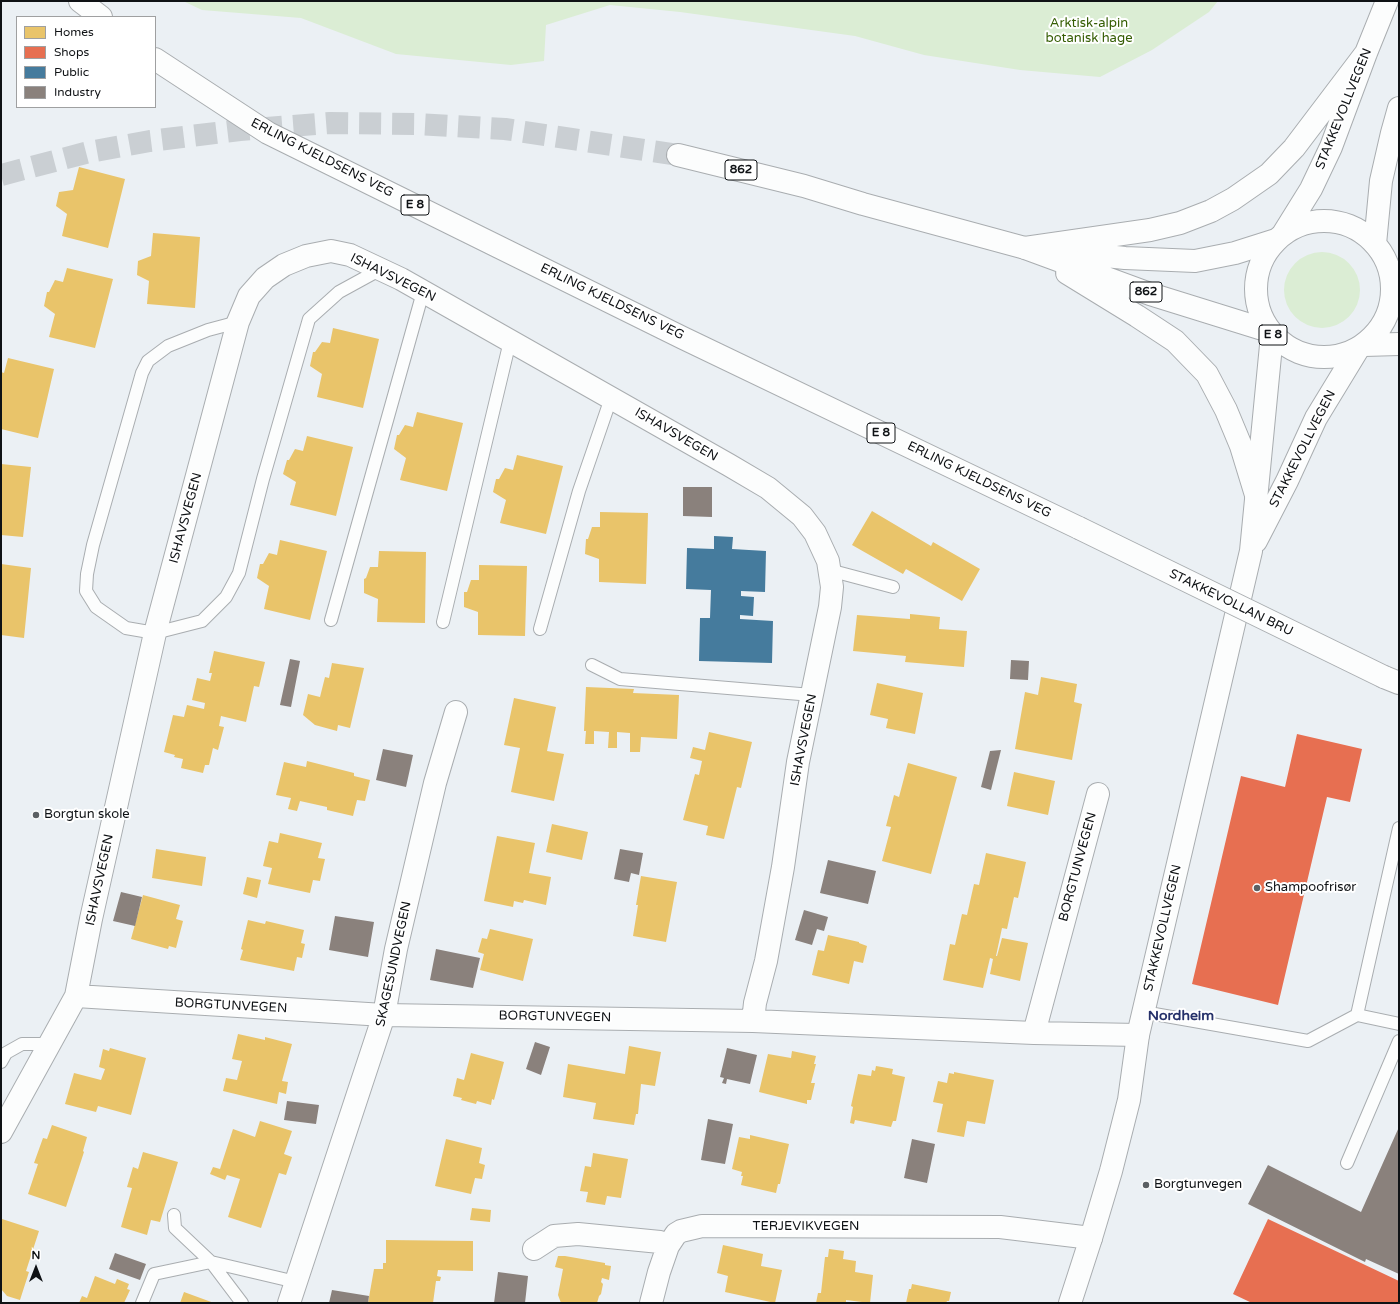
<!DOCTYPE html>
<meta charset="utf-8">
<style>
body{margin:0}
#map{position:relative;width:1400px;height:1304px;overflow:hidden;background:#ebf0f4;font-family:"Varela Round",sans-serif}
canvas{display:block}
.frame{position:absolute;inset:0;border:2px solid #0f1215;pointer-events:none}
.legend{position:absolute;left:16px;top:16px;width:140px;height:92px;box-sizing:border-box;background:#fff;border:1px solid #9fa0a1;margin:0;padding:5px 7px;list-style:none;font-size:12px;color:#0f1215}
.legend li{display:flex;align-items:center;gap:8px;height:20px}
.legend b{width:20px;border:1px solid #9fa0a1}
.north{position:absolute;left:16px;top:1248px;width:40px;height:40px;-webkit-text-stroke:3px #fff;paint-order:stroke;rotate:0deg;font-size:11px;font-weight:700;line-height:16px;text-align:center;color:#0f1215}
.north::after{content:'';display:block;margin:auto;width:14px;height:18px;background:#0f1215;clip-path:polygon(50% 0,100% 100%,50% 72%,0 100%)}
</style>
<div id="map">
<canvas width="1400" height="1304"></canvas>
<div class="frame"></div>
<ul class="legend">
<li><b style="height:11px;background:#e9c46a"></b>Homes</li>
<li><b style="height:11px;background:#e76f51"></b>Shops</li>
<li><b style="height:11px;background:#457b9d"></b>Public</li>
<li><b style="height:11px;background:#8a817c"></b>Industry</li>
</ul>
<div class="north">N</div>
</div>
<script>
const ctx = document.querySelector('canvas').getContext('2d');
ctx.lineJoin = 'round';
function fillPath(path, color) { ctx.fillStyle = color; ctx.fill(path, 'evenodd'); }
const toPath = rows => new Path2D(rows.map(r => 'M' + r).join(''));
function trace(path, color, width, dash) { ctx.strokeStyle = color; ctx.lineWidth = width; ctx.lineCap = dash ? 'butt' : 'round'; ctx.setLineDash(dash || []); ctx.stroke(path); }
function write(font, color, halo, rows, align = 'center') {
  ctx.font = font + ' "Varela Round",sans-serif'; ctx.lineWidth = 4; ctx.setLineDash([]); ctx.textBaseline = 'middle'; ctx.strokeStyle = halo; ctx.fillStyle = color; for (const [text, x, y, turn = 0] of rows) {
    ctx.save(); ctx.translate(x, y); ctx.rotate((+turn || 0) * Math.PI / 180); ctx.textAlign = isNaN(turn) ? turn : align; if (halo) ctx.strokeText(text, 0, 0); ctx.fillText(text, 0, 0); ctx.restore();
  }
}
fillPath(toPath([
 [183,1,1218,1,1209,12,1152,50,1100,77,1020,70,924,55,855,36,680,12,610,5,546,25,544,61,511,65,396,54,301,18,202,10],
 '1284 290a38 38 0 1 1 76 0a38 38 0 1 1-76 0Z'
]), '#dbedd4');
fillPath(toPath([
 [79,167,125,179,108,248,62,236,67,214,56,206,59,192,73,190],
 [153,233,200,237,195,308,147,304,149,281,137,275,138,261,151,256],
 [67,268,113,279,95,348,49,337,55,314,44,306,47,292,49,292,55,280,63,282],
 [333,328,379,339,363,408,317,397,322,374,310,366,313,352,315,352,322,342,330,343],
 [8,358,54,369,38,438,1,429,1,372,4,373],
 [417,412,463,423,447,491,400,480,406,458,394,449,397,435,399,435,405,425,413,427],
 [307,436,353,447,336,516,290,505,296,482,283,474,287,460,289,460,295,449,303,451],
 [517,455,563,466,546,534,500,523,506,500,493,492,496,479,499,479,505,468,513,470],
 [1,464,31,467,23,537,1,535],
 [872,511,931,546,933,542,980,569,962,601,906,569,903,574,852,545],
 [600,512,648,513,646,584,599,582,599,559,585,554,586,539,588,539,592,527,600,527],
 [280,540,327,551,310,620,264,609,269,586,257,578,260,564,263,564,269,553,277,555],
 [379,551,426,552,425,623,377,622,378,599,364,593,364,579,366,578,370,567,378,567],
 [1,564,31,568,24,638,1,635],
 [479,565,527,566,525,636,478,635,478,612,464,607,464,592,467,592,471,580,479,580],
 [910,614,940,617,939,629,967,631,964,667,905,662,906,656,853,651,857,615,910,619],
 [214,651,265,662,259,687,254,686,246,722,221,716,219,726,224,727,218,750,213,748,209,765,205,765,203,773,181,768,183,759,174,757,175,755,164,752,173,715,184,717,187,705,204,709,205,703,192,700,197,678,210,681,212,673,209,673],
 [332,663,364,668,350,728,338,725,337,731,315,725,303,715,308,694,320,697,325,677,329,678],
 [1041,677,1077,684,1074,702,1082,704,1072,760,1015,749,1025,692,1038,695],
 [877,683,923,693,915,734,886,728,888,719,870,715],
 [586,687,634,689,633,693,679,695,677,739,641,737,640,752,630,752,630,733,617,732,617,748,608,748,609,732,594,731,594,744,585,744,586,731,584,731],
 [514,698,556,707,547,751,564,754,554,801,511,792,520,748,504,745],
 [709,732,752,742,741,788,737,787,724,839,706,835,708,826,683,820,695,774,699,775,702,761,690,758,693,747,705,750],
 [307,761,354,773,354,776,370,780,365,801,357,800,353,816,327,810,327,807,300,801,297,811,288,809,291,798,276,795,284,762,306,767],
 [908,763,957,777,931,874,882,861,891,827,886,826,894,795,899,797],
 [1014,772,1055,781,1048,815,1007,806],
 [552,824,588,832,582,860,546,852],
 [280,833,322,843,318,858,325,859,320,881,313,880,310,893,268,884,272,868,263,866,269,841,278,843],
 [497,836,535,843,529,873,551,877,546,905,524,900,523,903,514,901,513,907,484,901],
 [156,849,206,857,202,886,152,878],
 [986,853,1026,862,1018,898,1014,897,1007,929,1002,928,996,956,997,956,1002,938,1028,943,1020,981,990,974,993,959,990,958,983,988,943,980,950,944,955,945,962,914,967,915,974,884,979,885],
 [641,876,677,882,666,942,633,936,638,905,636,905],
 [247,877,261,880,257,898,243,894],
 [143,895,180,905,176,919,183,921,176,948,169,946,168,949,131,939],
 [248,920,265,924,266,921,304,930,301,943,305,944,302,958,297,957,294,971,240,960,243,950,241,949],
 [490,929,533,939,523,981,480,970,484,954,478,952,482,938,487,939],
 [828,935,859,942,859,943,867,946,863,963,854,961,849,984,812,975,818,950,824,951],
 [238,1034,265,1040,265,1037,292,1044,282,1081,288,1082,286,1094,279,1092,277,1104,223,1091,226,1078,237,1080,242,1061,232,1059],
 [629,1046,661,1052,655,1086,641,1084,638,1114,636,1114,634,1125,593,1119,596,1103,563,1097,568,1064,625,1074],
 [110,1048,146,1058,131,1115,98,1106,96,1112,65,1104,74,1073,101,1080,105,1069,99,1067,103,1049,109,1051],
 [792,1051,816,1056,814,1064,816,1064,811,1083,815,1083,811,1100,807,1100,807,1104,759,1092,768,1054,791,1058],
 [471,1053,504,1062,494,1100,492,1099,491,1105,477,1101,476,1104,461,1100,462,1098,453,1096,457,1078,464,1080],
 [876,1066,893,1069,892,1074,905,1077,896,1121,893,1121,891,1127,855,1120,854,1124,850,1123,853,1107,851,1106,858,1074,871,1076,872,1070,875,1071],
 [954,1072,994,1080,985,1124,967,1121,964,1137,937,1132,943,1104,933,1102,938,1081,947,1083,949,1073,954,1074],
 [260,1121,292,1131,284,1154,292,1157,286,1175,279,1173,261,1228,228,1217,240,1179,227,1175,225,1180,210,1174,213,1167,220,1169,233,1129,255,1137],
 [52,1125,87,1137,83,1151,84,1152,66,1207,28,1194,38,1164,34,1163,43,1138,47,1139],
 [750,1135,789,1144,780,1184,778,1184,776,1193,741,1185,743,1176,741,1176,742,1172,732,1169,739,1137,750,1139],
 [446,1139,482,1148,479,1163,485,1165,482,1179,475,1178,471,1194,435,1186],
 [143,1152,178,1162,160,1222,151,1220,147,1235,121,1227,132,1188,127,1187,133,1167,138,1169],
 [593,1153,628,1159,621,1198,607,1196,605,1205,586,1202,588,1192,580,1191,585,1166,591,1167],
 [472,1208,491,1210,490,1222,470,1220],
 [2,1219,39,1231,26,1271,29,1272,20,1300,7,1296,1,1289],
 [386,1240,473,1241,473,1271,438,1270,437,1276,441,1277,440,1281,436,1281,433,1303,368,1303,374,1269,383,1269,383,1263,386,1263],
 [723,1245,763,1254,761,1266,782,1270,775,1303,725,1292,728,1276,717,1273],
 [829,1249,844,1251,843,1259,856,1261,855,1272,873,1275,870,1303,846,1300,846,1303,816,1303,818,1293,821,1293,825,1257,828,1257],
 [558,1256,565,1256,605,1263,605,1265,611,1266,609,1280,602,1278,601,1282,603,1284,601,1294,599,1296,597,1303,561,1303,558,1295,563,1269,555,1267],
 [95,1276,115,1284,117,1279,129,1284,127,1289,130,1290,124,1303,79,1303,82,1296,87,1298],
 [912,1284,951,1292,949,1301,947,1301,946,1303,906,1303,909,1289,911,1289],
 [184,1292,214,1303,180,1303]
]), '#e9c46a');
fillPath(toPath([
 [1297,734,1362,749,1350,802,1327,797,1278,1005,1192,984,1241,776,1285,787],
 [1268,1219,1399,1281,1399,1303,1252,1303,1233,1294]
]), '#e76f51');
fillPath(toPath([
 [714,536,733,537,732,549,766,551,765,592,741,591,741,596,754,597,753,616,740,615,740,619,773,621,772,663,699,661,700,618,710,618,711,590,686,589,687,548,714,549]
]), '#457b9d');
fillPath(toPath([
 [683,487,712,487,712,517,683,516],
 [290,659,300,661,291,707,280,705],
 [1011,660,1029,661,1028,680,1010,679],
 [383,749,413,755,406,787,376,780],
 [1001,750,991,790,981,787,990,751],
 [620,849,643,853,639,875,631,873,629,882,614,879],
 [828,860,876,871,868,904,820,893],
 [121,892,142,897,135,926,113,921],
 [804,910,828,917,824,931,817,929,812,945,795,940],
 [335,916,374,922,368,957,329,950],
 [436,949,480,958,473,988,430,980],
 [535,1042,550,1047,541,1075,526,1069],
 [727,1048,757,1055,750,1084,727,1079,726,1084,722,1083,724,1078,720,1077],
 [287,1101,319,1105,316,1124,284,1120],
 [708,1119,733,1124,725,1164,701,1160],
 [1399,1127,1399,1274,1366,1259,1365,1262,1248,1204,1268,1165,1361,1212],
 [912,1139,935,1144,927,1183,904,1178],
 [115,1253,146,1264,140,1280,109,1269],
 [498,1272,528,1276,525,1303,494,1303],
 [332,1290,369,1296,368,1303,329,1303]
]), '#8a817c');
trace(toPath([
 [1,175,89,152,150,141,240,130,330,123,417,124,505,129,678,155]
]), '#cacfd3', 22, [22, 11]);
const lane = toPath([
 [238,322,208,330,168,346,148,361,142,373,93,545,87,574,86,591,96,607,126,628,155,633,202,621,226,597,239,573,263,479,309,319,339,292,381,269],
 [829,570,893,587],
 [331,620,423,292],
 [443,622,510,341],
 [540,629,579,491,611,398],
 [592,665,620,679,812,695],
 [1143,1012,1308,1041,1357,1015,1399,1024],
 [1357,1015,1399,828],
 [1,1062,6,1053,22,1044,50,1044],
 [1347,1163,1399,1041],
 [211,1262,296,1282],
 [211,1262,242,1303],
 [142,1303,154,1274,211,1262,175,1228,174,1215]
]);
const street = toPath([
 [76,996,384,1015,753,1021,1034,1033,1138,1035],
 [1034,1033,1098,794],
 [1,1132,76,996,91,919,155,633,238,322,249,296,265,278,284,265,306,256,331,251,350,255,401,279,729,465,768,488,802,516,815,533,828,561,832,587,830,607,798,762,783,867,766,961,755,1003,753,1021],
 [534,1249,554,1236,578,1234,660,1242,668,1246,676,1234,681,1231,702,1226,1000,1227,1091,1238],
 [289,1303,384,1015,396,949,435,783,456,712],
 [651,1303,659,1272,668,1246]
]);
const secondary = toPath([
 [1256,541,1287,481,1316,418,1358,349],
 [1070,1303,1091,1238,1111,1171,1129,1100,1138,1035,1251,551,1272,335]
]);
const primary = toPath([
 [678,155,804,186,863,204,1025,248,1150,294,1269,331],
 [1058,251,1125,258,1195,261,1235,253,1276,240],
 [1067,273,1137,316,1175,341,1207,374,1226,410,1241,446,1256,495]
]);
const highway = toPath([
 [80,1,101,17],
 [155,59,268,133,683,338,1079,528],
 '1256 289a68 68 0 1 1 136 0a68 68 0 1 1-136 0Z',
 [1283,234,1311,189,1331,147,1366,53,1387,1],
 [1375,244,1381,181,1392,133,1399,108],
 [1025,248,1150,230,1180,223,1211,211,1233,199,1269,174,1294,148,1366,53],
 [1364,345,1399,344],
 [1384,677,1399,683]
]);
trace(lane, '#a9adb0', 14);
trace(street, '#a9adb0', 24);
trace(secondary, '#a9adb0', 24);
trace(primary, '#a9adb0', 24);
trace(highway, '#a9adb0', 24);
trace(lane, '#fcfdfd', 12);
trace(street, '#fcfdfd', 22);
trace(secondary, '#fcfdfd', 22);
trace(primary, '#fcfdfd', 22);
trace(highway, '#fcfdfd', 22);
const highwayBridge = toPath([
 [1079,528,1384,677]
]);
trace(highwayBridge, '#a9adb0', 24, []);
trace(highwayBridge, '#fcfdfd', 22);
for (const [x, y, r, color] of [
 [36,815,4,"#5c6063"],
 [1257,888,4,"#5c6063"],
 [1146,1185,4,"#5c6063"]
]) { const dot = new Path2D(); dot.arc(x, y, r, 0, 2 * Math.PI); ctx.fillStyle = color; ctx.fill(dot); trace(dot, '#fff', 1.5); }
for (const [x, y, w] of [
 [741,170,32],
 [415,205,28],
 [1146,292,32],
 [1273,335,28],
 [881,433,28]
]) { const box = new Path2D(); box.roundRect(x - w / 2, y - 10, w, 20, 3); ctx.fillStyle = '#fff'; ctx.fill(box); trace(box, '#0f1215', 1); }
write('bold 12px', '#0f1215', null, [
 ["862",741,170],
 ["E 8",415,205],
 ["862",1146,292],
 ["E 8",1273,335],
 ["E 8",881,433]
]);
write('13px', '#355d03', '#fff', [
 ["Arktisk-alpin",1089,24],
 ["botanisk hage",1089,39]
]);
write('13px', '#0f1215', '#fff', [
 ["STAKKEVOLLVEGEN",1344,109,-68],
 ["ERLING KJELDSENS VEG",322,158,27],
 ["ISHAVSVEGEN",393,278,26],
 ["ERLING KJELDSENS VEG",612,302,26],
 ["ISHAVSVEGEN",676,435,30],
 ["STAKKEVOLLVEGEN",1303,449,-63],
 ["ERLING KJELDSENS VEG",979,480,26],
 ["ISHAVSVEGEN",186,518,-75],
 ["STAKKEVOLLAN BRU",1231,603,26],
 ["ISHAVSVEGEN",804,740,-79],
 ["BORGTUNVEGEN",1078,867,-75],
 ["ISHAVSVEGEN",100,880,-78],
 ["STAKKEVOLLVEGEN",1163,928,-77],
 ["SKAGESUNDVEGEN",394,964,-78],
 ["BORGTUNVEGEN",231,1006,3],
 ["BORGTUNVEGEN",555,1017,1],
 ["TERJEVIKVEGEN",806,1227]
]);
write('13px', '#0f1215', '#fff', [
 ["Borgtun skole",44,815],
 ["Shampoofrisør",1265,888],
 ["Borgtunvegen",1154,1185]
], 'left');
write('bold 14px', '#26316a', '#fff', [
 ["Nordheim",1181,1016]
]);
</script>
